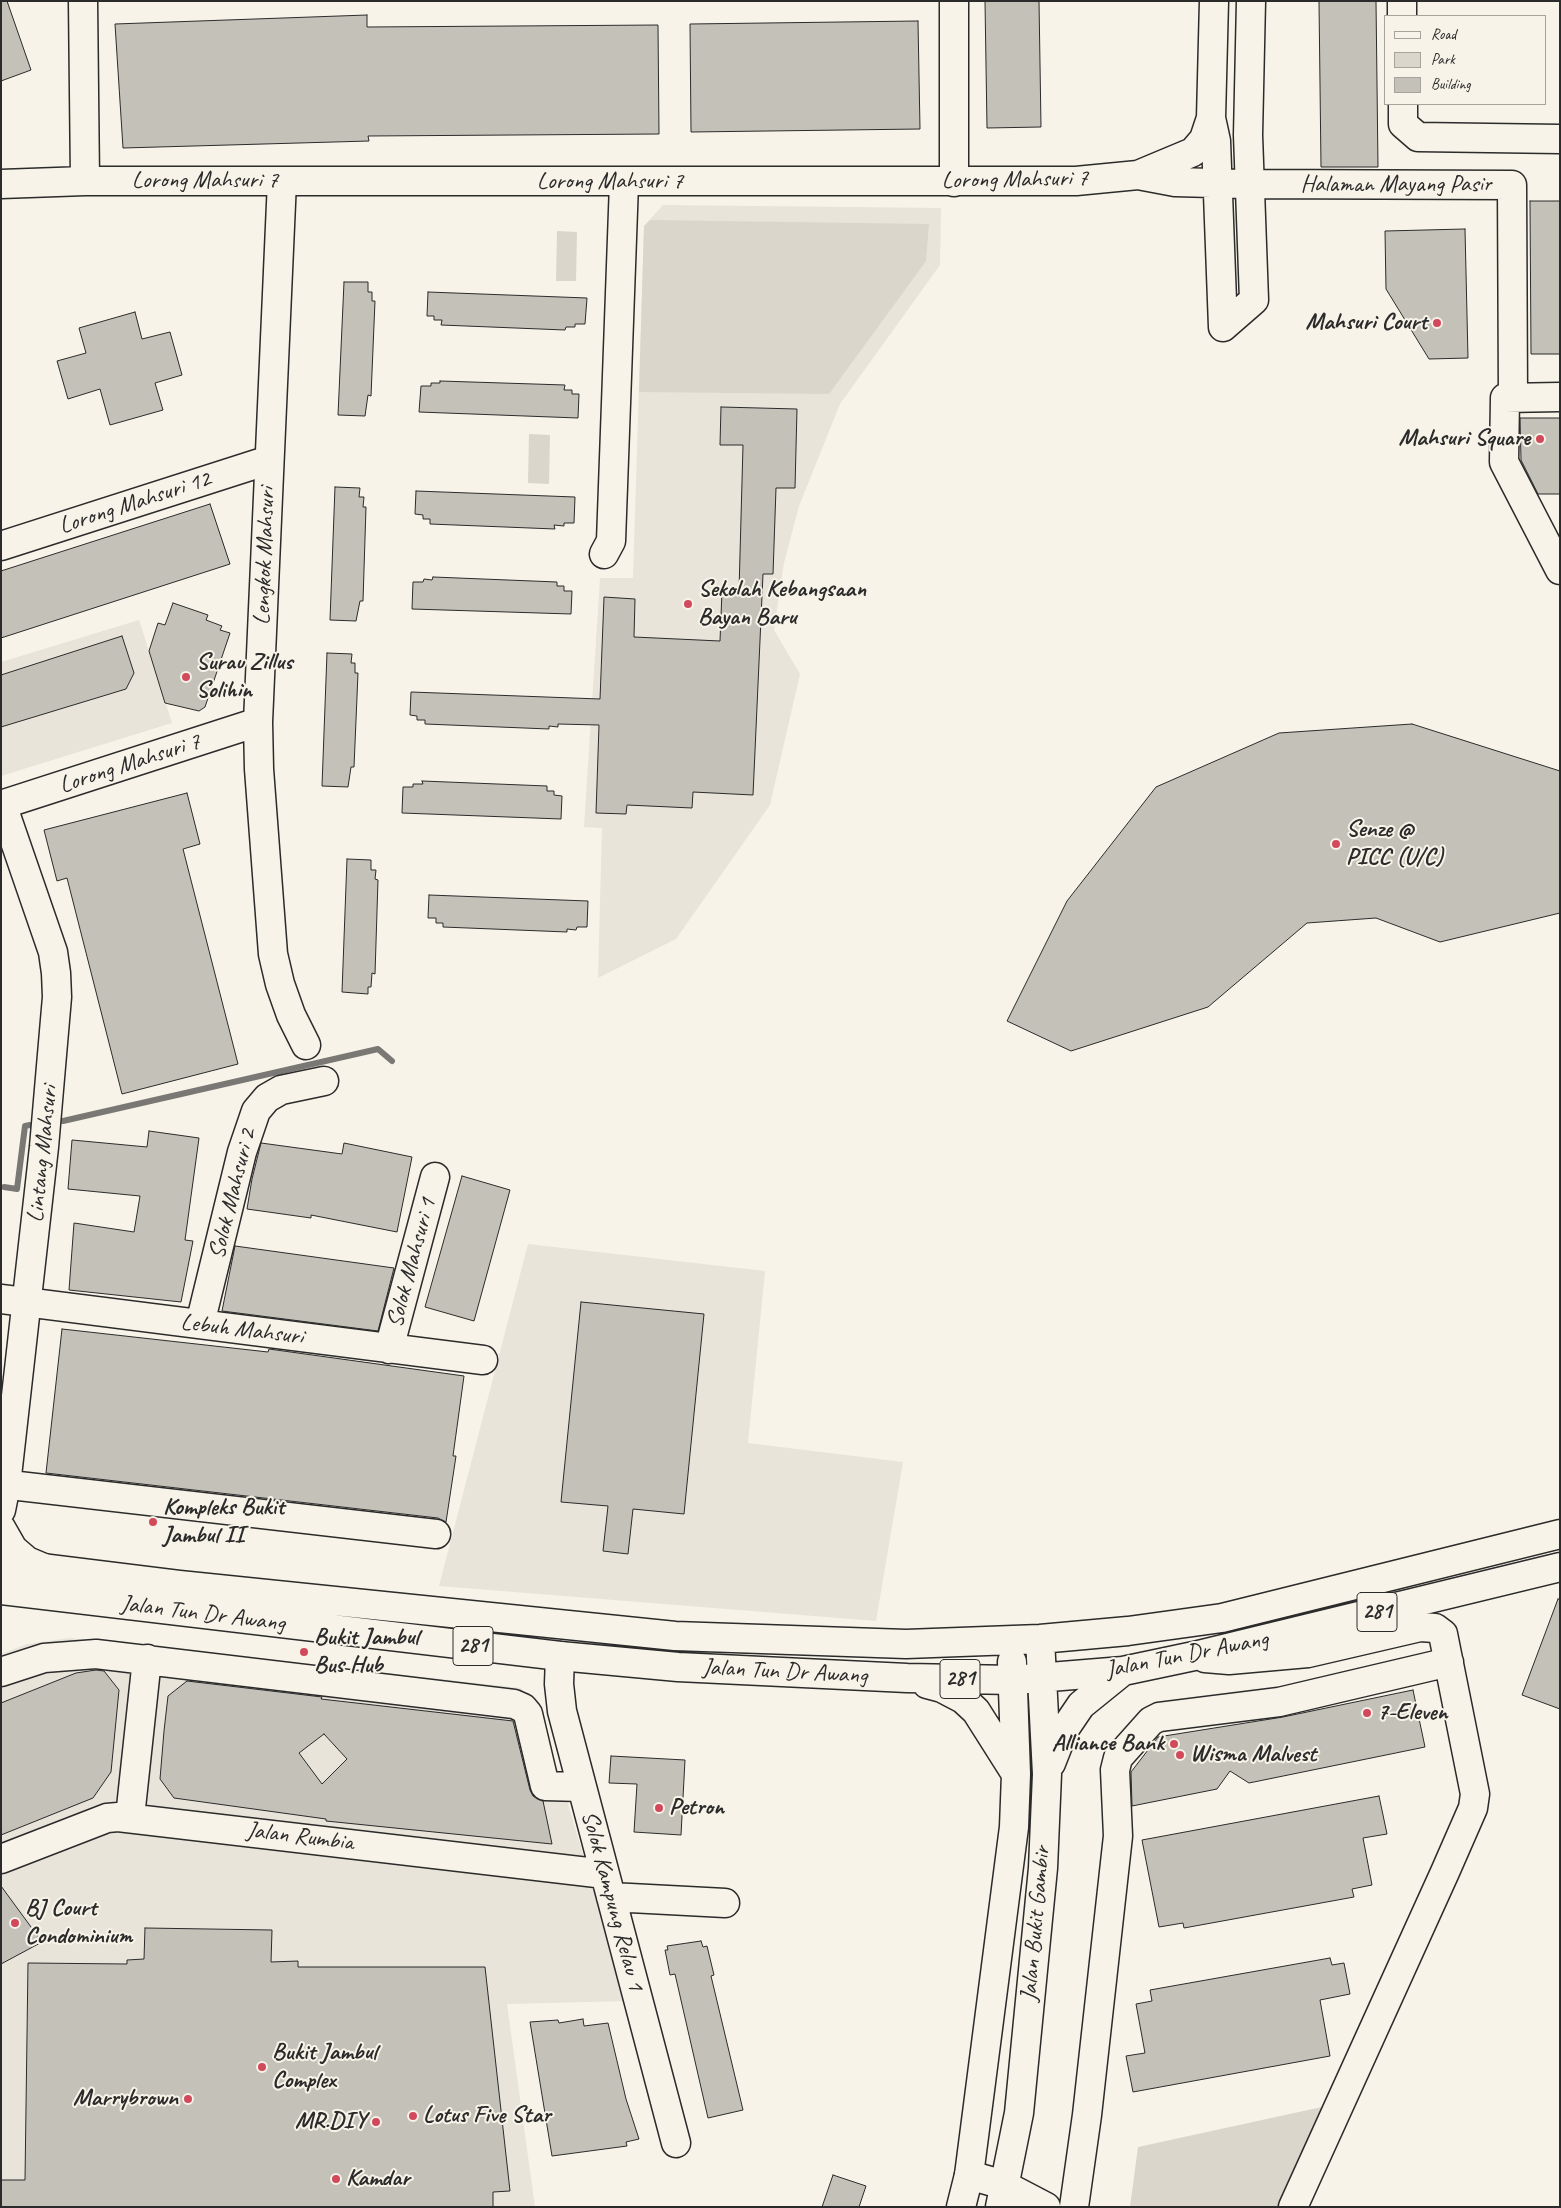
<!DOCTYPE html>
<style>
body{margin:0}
#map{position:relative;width:1561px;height:2208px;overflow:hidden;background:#f7f3e8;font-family:Caveat,sans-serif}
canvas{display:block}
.frame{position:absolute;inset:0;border:2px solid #2b2b2b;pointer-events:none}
.legend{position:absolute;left:1384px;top:15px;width:162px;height:90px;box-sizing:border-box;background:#f7f3e8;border:1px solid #a5a39c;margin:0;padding:6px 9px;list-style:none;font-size:15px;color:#2b2b2b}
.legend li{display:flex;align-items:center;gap:10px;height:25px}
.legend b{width:25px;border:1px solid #a5a39c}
</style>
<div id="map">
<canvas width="1561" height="2208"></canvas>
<div class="frame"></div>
<ul class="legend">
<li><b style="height:6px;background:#f7f3e8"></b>Road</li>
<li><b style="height:14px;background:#dad6cc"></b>Park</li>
<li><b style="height:14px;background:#c4c1b9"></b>Building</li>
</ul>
</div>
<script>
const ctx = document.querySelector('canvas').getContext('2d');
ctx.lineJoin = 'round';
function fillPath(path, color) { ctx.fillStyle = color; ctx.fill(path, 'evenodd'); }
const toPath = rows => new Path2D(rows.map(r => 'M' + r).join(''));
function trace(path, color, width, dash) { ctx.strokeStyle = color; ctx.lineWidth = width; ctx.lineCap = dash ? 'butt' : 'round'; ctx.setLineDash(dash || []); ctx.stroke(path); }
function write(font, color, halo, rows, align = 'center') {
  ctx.font = font + ' Caveat,sans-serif'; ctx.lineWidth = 4; ctx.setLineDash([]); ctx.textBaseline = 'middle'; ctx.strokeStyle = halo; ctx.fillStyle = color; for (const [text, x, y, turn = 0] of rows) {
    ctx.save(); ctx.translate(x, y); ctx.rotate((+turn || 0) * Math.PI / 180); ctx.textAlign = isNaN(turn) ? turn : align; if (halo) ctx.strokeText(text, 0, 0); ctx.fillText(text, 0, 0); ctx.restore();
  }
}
fillPath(toPath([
 [663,205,941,208,940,265,840,404,799,506,784,563,774,630,800,674,770,805,676,939,598,978,602,828,584,827,600,578,633,578,644,226],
 [139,620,172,723,1,776,1,662],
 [528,1244,765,1271,748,1443,903,1462,876,1621,439,1586],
 [70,1638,521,1688,547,1734,627,2001,507,2004,535,2207,1,2207,1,1654,27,1644]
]), '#e8e4da');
fillPath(toPath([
 [650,220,929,224,926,261,829,394,639,392,644,226],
 [557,231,577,232,576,281,556,281],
 [529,434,550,435,549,484,528,483],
 [1331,2105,1279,2207,1130,2207,1138,2147]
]), '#dad6cc');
trace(toPath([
 [63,1121,378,1049,392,1061],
 [4,1187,17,1189,25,1126,30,1125]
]), '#7a7874', 6);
const building = toPath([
 [1,1,7,1,31,70,1,81,1,1],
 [985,1,1039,1,1041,127,987,128,985,1],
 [1319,1,1376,1,1378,167,1321,167,1319,1],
 [367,15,367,27,658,25,659,134,368,136,369,141,123,148,115,24,367,15],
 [918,21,920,129,691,132,690,24,918,21],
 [1530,201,1560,201,1560,354,1531,354,1530,201],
 [1465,229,1468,358,1429,359,1386,289,1385,231,1465,229],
 [344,282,368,282,368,292,372,292,372,301,375,301,371,396,368,395,365,416,338,415,344,282],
 [428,292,587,298,585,324,575,324,575,327,566,327,565,330,441,325,442,320,434,320,434,316,427,316,428,292],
 [135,312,142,339,170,332,182,375,155,383,163,410,110,425,100,389,68,399,57,361,86,353,79,328,135,312],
 [440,381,565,385,564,390,572,390,572,394,579,394,578,418,419,412,421,386,431,386,431,383,440,383,440,381],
 [721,407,797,409,795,488,776,488,773,574,763,574,753,795,693,792,692,808,627,805,626,814,596,813,599,725,558,724,558,727,549,726,549,729,425,724,425,720,417,720,417,716,410,715,411,692,600,699,604,597,635,599,634,637,720,641,722,591,739,591,743,445,720,445,721,407],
 [1520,418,1560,418,1560,494,1538,494,1521,460,1520,418],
 [335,487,360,488,359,497,364,497,363,507,366,507,363,601,360,601,356,621,330,620,335,487],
 [416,491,575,497,574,523,564,523,564,526,554,525,555,529,430,524,430,519,423,519,423,515,415,514,416,491],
 [210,504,230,564,1,638,1,571,210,504],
 [433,577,557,582,557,586,564,586,564,591,572,591,571,614,412,609,413,582,423,582,424,579,432,580,433,577],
 [173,603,208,615,206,620,222,626,220,630,230,633,205,707,199,711,165,703,149,651,158,623,165,625,173,603],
 [122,636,134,673,126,689,1,727,1,675,122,636],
 [327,653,352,654,351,663,355,663,355,673,358,673,354,767,351,767,348,787,322,786,327,653],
 [1412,724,1560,771,1560,913,1440,942,1376,918,1307,923,1208,1007,1071,1051,1007,1021,1067,901,1156,787,1279,733,1412,724],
 [422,781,547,786,547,791,554,791,554,795,562,796,561,819,402,813,403,787,413,787,413,784,423,784,422,781],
 [187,793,200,844,183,849,238,1064,122,1094,67,878,57,881,44,830,187,793],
 [347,859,371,860,371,870,376,870,375,879,378,880,375,974,372,973,371,987,368,987,368,994,342,992,347,859],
 [429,895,588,901,587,927,577,927,576,930,567,929,567,932,443,927,443,923,436,923,436,918,428,918,429,895],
 [149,1131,199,1138,185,1240,193,1241,181,1302,69,1290,74,1223,134,1232,140,1196,68,1189,72,1140,147,1147,149,1131],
 [261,1143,342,1154,344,1143,412,1157,397,1232,311,1215,311,1218,247,1209,252,1179,261,1143],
 [462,1176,510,1190,474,1321,425,1307,462,1176],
 [235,1246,394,1268,378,1331,222,1311,235,1246],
 [581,1302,704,1314,684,1514,633,1509,628,1554,603,1551,608,1506,561,1502,581,1302],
 [62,1329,268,1352,269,1349,464,1376,453,1456,456,1456,446,1522,438,1518,46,1473,62,1329],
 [1558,1599,1560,1599,1560,1709,1522,1695,1558,1599],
 [96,1670,104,1671,119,1690,111,1772,93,1798,1,1835,1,1703,76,1673,96,1670],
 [187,1681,322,1697,321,1699,513,1721,530,1790,533,1796,543,1801,552,1844,326,1821,326,1819,174,1798,160,1779,164,1731,168,1696,187,1681],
 [324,1734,347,1759,322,1784,299,1753,324,1734],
 [1413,1690,1425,1747,1249,1783,1230,1771,1217,1789,1132,1806,1131,1772,1158,1737,1283,1717,1413,1690],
 [611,1756,685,1760,681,1835,634,1832,637,1784,609,1783,611,1756],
 [1379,1796,1387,1834,1363,1838,1372,1885,1352,1889,1354,1897,1184,1928,1183,1923,1159,1927,1142,1840,1379,1796],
 [1,1886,42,1942,1,1964,1,1886],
 [145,1928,272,1930,271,1962,298,1961,298,1967,485,1967,510,2191,493,2192,493,2207,1,2207,1,2180,25,2180,28,1963,127,1964,127,1960,144,1959,145,1928],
 [701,1941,703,1947,707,1946,714,1975,711,1976,743,2110,708,2118,675,1974,670,1975,665,1950,668,1950,667,1946,701,1941],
 [1330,1958,1332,1965,1344,1963,1350,1994,1320,2000,1330,2056,1133,2092,1126,2056,1145,2053,1136,2004,1152,2001,1150,1990,1330,1958],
 [583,2019,584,2026,608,2023,626,2099,639,2139,626,2142,627,2146,552,2156,530,2022,558,2020,559,2023,583,2019],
 [833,2175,866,2186,859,2207,822,2207,833,2175]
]);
fillPath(building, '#c4c1b9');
trace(building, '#2b2b2b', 1);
const minor = toPath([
 [83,1,85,181],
 [954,1,954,182],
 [1214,1,1211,118,1216,141,1223,327],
 [1402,1,1402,16],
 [1403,104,1403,124,1418,137,1560,139],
 [1138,175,1193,152,1204,139,1211,118],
 [282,181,258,722,259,769,273,954,280,984,291,1015,306,1045],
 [1,184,85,181,1076,181,1138,175,1175,182,1249,184,1512,185,1513,398],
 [1223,327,1254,300,1248,135,1251,1],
 [1560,397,1505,398,1504,462,1560,570],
 [1,546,269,460],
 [604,554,611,541,624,183],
 [1,805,258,722],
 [1,1299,483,1360],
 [200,1324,242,1152,256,1111,267,1098,281,1090,324,1081],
 [389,1349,435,1177],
 [1,1484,436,1534],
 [1,1510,6,1485,44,1147,57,997,56,973,53,952,2,804],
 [1,1528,13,1549,27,1561,46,1569],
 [560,1656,559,1684,562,1711,676,2143],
 [1205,1658,1229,1660,1308,1653,1420,1627,1435,1628,1443,1634,1475,1794,1473,1808,1445,1872,1293,2207],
 [1,1672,44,1658,96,1654,514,1704,523,1708,528,1714,545,1786,582,1787],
 [130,1817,147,1659],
 [1,1859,107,1818,118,1817,605,1874],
 [611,1897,725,1903],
 [969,2175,1004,2185,1046,2207],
 [1074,2207,1087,2115,1118,1836,1115,1770,1118,1758,1151,1721,1159,1717,1279,1702,1449,1662]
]);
const major = toPath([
 [1,1563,179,1585,675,1636,906,1644,1040,1639,1128,1631,1222,1618,1560,1534],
 [1,1590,560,1656,678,1667,907,1678,1013,1680,1123,1671,1194,1656,1560,1567],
 [927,1684,942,1688,963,1699,976,1711,1014,1771],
 [1051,1763,1064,1730,1081,1705,1123,1671],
 [961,2207,969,2175,1014,1827,1016,1774,1012,1662],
 [1000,2207,1019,2113,1043,1868,1047,1774,1040,1639]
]);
trace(minor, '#2b2b2b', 31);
trace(major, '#2b2b2b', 31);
trace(minor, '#f7f3e8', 28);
trace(major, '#f7f3e8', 28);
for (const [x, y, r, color] of [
 [1437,323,5,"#d1495b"],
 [1540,439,5,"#d1495b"],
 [688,604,5,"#d1495b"],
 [186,677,5,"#d1495b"],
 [1336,844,5,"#d1495b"],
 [153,1522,5,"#d1495b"],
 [304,1652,5,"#d1495b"],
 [1367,1713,5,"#d1495b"],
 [1174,1744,5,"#d1495b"],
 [1180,1755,5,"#d1495b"],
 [659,1808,5,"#d1495b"],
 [15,1923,5,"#d1495b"],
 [262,2067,5,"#d1495b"],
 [188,2099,5,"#d1495b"],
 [413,2116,5,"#d1495b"],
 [376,2122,5,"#d1495b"],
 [336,2179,5,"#d1495b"]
]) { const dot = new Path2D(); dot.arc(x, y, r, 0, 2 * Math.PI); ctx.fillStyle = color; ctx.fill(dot); trace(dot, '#f7f3e8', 2); }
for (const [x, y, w] of [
 [1377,1612,40],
 [473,1646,40],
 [960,1679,40]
]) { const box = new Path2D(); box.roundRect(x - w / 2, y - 19.5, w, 39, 4); ctx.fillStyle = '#f7f3e8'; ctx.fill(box); trace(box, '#2b2b2b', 1); }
write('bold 22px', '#2b2b2b', null, [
 ["281",1377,1612],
 ["281",473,1646],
 ["281",960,1679]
]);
write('24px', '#2b2b2b', '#f7f3e8', [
 ["Lorong Mahsuri 7",1015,180,-1],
 ["Lorong Mahsuri 7",205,181],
 ["Lorong Mahsuri 7",610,182],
 ["Halaman Mayang Pasir",1396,185],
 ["Lorong Mahsuri 12",135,503,-18],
 ["Lengkok Mahsuri",265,556,-88],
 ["Lorong Mahsuri 7",130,764,-18],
 ["Lintang Mahsuri",43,1154,-84],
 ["Solok Mahsuri 2",233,1194,-76],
 ["Solok Mahsuri 1",412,1263,-75],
 ["Lebuh Mahsuri",242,1330,7],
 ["Jalan Tun Dr Awang",203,1614,7],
 ["Jalan Tun Dr Awang",1187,1655,-11],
 ["Jalan Tun Dr Awang",785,1672,3],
 ["Jalan Rumbia",300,1837,7],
 ["Solok Kampung Relau 1",612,1901,75],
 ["Jalan Bukit Gambir",1036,1924,-85]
]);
write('bold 24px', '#2b2b2b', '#f7f3e8', [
 ["Mahsuri Court",1427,323,"right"],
 ["Mahsuri Square",1530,439,"right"],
 ["Sekolah Kebangsaan",698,590],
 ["Bayan Baru",698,618],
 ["Surau Zillus",196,663],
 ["Solihin",196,691],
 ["Senze @",1346,830],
 ["PICC (U/C)",1346,858],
 ["Kompleks Bukit",163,1508],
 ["Jambul II",163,1536],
 ["Bukit Jambul",314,1638],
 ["Bus Hub",314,1666],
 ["7-Eleven",1377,1713],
 ["Alliance Bank",1164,1744,"right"],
 ["Wisma Malvest",1190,1755],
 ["Petron",669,1808],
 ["BJ Court",25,1909],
 ["Condominium",25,1937],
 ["Bukit Jambul",272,2053],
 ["Complex",272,2081],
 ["Marrybrown",178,2099,"right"],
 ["Lotus Five Star",423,2116],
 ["MR.DIY",366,2122,"right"],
 ["Kamdar",346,2179]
], 'left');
</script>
